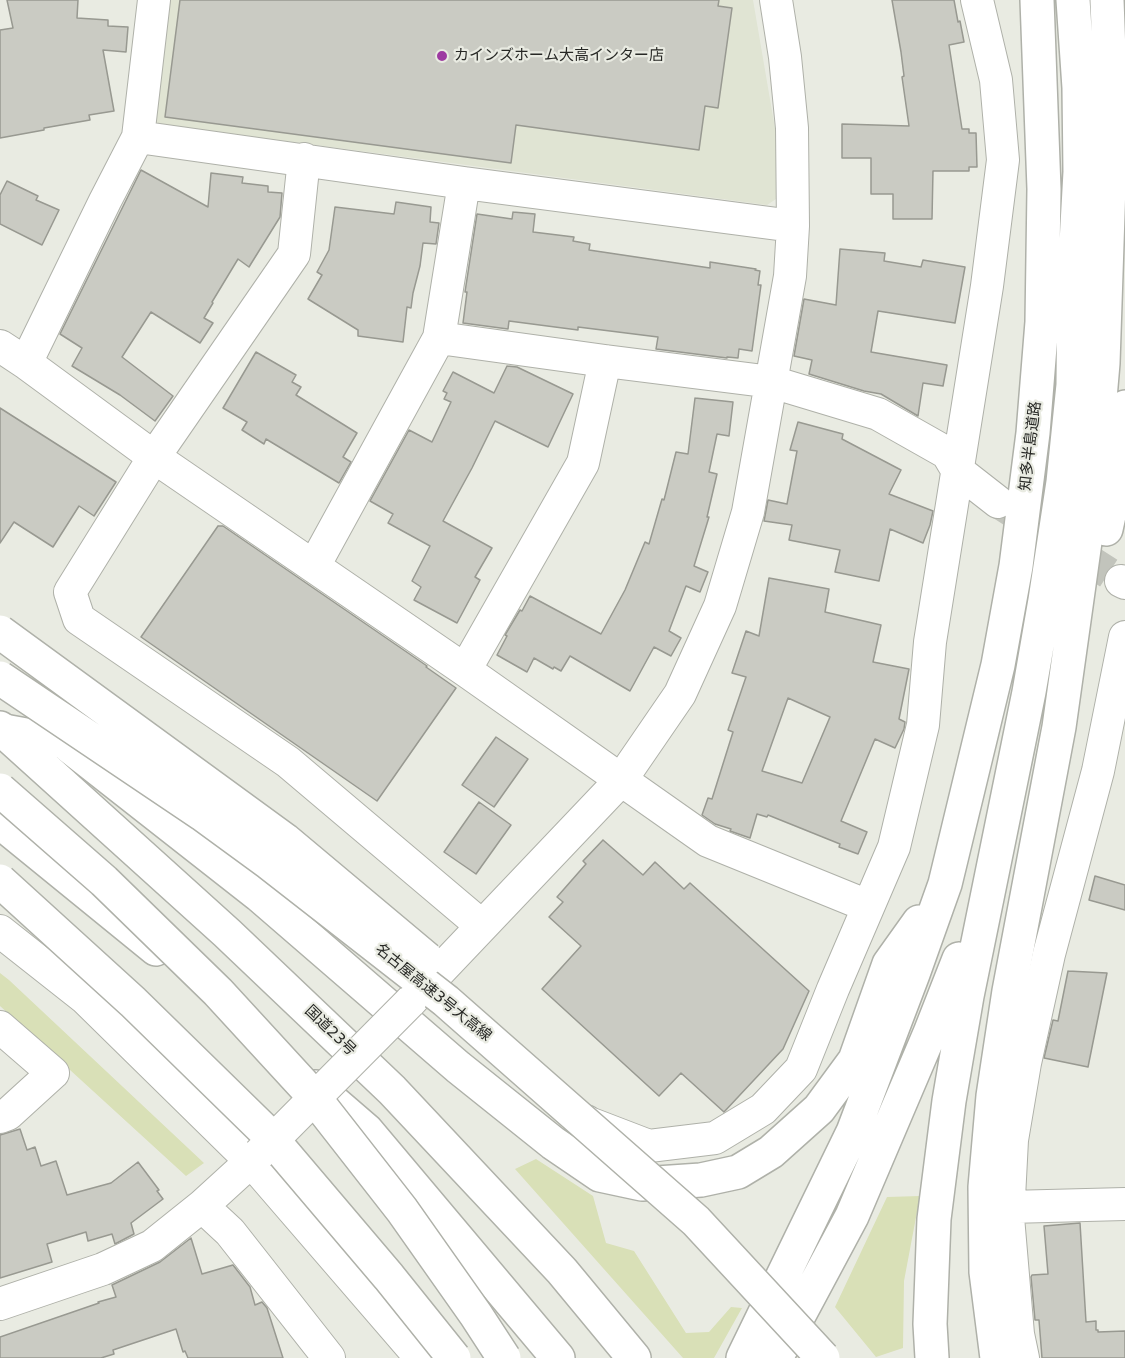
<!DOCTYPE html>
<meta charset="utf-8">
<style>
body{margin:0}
canvas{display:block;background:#e9ebe2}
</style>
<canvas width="1125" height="1358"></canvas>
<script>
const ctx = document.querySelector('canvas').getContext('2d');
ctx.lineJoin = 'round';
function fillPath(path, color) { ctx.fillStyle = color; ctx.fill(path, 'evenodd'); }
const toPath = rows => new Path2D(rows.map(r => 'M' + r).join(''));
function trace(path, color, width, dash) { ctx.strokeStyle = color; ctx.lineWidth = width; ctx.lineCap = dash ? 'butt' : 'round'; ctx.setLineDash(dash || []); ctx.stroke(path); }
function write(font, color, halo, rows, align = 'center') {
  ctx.font = font + ' "DejaVu Sans","Noto Sans JP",sans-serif'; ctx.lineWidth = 4.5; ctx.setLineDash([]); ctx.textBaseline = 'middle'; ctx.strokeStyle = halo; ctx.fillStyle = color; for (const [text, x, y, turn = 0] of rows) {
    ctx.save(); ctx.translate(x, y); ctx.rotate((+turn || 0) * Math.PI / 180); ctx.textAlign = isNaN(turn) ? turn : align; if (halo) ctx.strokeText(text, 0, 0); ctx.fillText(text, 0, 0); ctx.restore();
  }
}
fillPath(toPath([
 [163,0,753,0,785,187,779,197,767,205,158,124,151,116]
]), '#e0e4d3');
fillPath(toPath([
 [0,973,9,980,204,1163,186,1176,0,1006],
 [536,1159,593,1196,606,1243,634,1251,686,1333,709,1332,731,1307,742,1308,714,1358,683,1358,515,1169],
 [920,1196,904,1281,903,1348,876,1357,835,1307,887,1197]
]), '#d9e0b7');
const building = toPath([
 [7,0,78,0,77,18,108,20,108,26,128,27,126,52,103,50,114,111,89,115,90,120,44,128,44,130,0,138,0,30,13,28,7,0],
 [180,0,719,0,718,6,732,8,718,108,705,106,699,150,516,125,511,163,165,117,180,0],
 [892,0,954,0,958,22,960,21,964,42,949,45,962,129,969,129,969,133,976,133,977,167,969,167,969,171,933,171,932,219,893,219,893,194,871,194,871,158,842,158,842,124,909,126,902,77,904,76,901,52,892,0],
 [141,170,208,207,211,173,243,177,242,183,268,186,268,192,282,193,280,217,249,267,238,259,212,302,213,303,204,318,213,323,200,343,151,312,122,357,173,396,155,421,120,395,72,366,82,348,60,334,141,170],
 [7,181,38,196,36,200,59,210,42,245,0,224,0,195,7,181],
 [396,202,431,207,430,222,439,223,436,244,423,243,420,266,413,293,411,308,407,307,403,342,358,336,358,330,308,299,322,275,317,272,329,250,335,207,394,214,396,202],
 [513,212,535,214,533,232,574,237,573,241,590,244,589,250,710,268,710,262,756,269,755,270,760,271,758,285,761,285,752,351,739,349,738,358,727,357,727,358,656,349,658,337,578,327,578,330,509,321,508,329,463,323,467,292,465,292,477,214,512,219,513,212],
 [840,249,885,253,884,261,921,267,923,260,965,267,955,323,878,311,871,352,947,365,943,386,923,383,918,416,881,394,864,391,809,374,812,360,794,356,804,299,836,305,840,249],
 [256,352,296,375,292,382,301,387,296,395,357,433,343,457,351,462,339,483,266,439,264,444,242,430,247,422,223,408,256,352],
 [507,366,517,367,573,394,548,447,495,421,472,468,443,521,492,548,475,577,480,580,457,623,414,600,421,587,412,581,430,546,388,523,393,514,370,501,409,430,432,442,451,402,444,399,447,393,443,391,453,372,494,393,507,366],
 [695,398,733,402,729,436,717,434,709,472,717,474,707,517,709,517,694,566,708,572,700,592,686,586,669,631,681,638,671,656,654,647,630,691,570,656,561,671,554,667,553,669,534,658,527,672,497,655,507,636,505,635,520,610,522,611,530,596,601,634,625,590,645,542,649,544,662,499,664,500,676,452,688,454,695,398],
 [0,408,116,482,94,516,79,506,53,547,14,522,0,543,0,408],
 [798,422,843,434,842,439,901,470,889,494,933,511,930,525,923,543,890,529,879,581,835,572,840,550,789,540,792,525,764,521,768,500,787,504,797,451,790,450,798,422],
 [218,526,223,526,427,666,426,667,456,688,377,801,141,637,218,526],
 [769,578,829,589,825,612,881,625,873,662,909,669,899,719,905,722,904,729,895,748,875,739,841,821,867,832,858,854,839,847,840,844,768,815,767,817,757,814,750,838,730,831,731,829,715,824,702,815,708,798,712,799,733,732,728,730,746,677,732,673,746,631,759,636,769,578],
 [788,698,830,717,802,783,762,771,788,698],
 [496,737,528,759,494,807,462,785,496,737],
 [479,802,511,825,476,874,444,852,479,802],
 [603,840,643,875,655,862,684,889,690,883,809,991,783,1049,724,1112,681,1073,659,1096,542,989,581,946,549,917,563,902,557,897,586,864,583,861,603,840],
 [1095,876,1125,885,1125,910,1089,900,1095,876],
 [1068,971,1107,973,1088,1067,1044,1058,1053,1020,1058,1021,1068,971],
 [20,1129,27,1150,35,1147,41,1166,56,1161,67,1195,111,1183,138,1162,159,1190,157,1191,163,1199,131,1223,134,1234,115,1244,112,1234,88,1241,86,1232,47,1244,52,1262,0,1278,0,1135,20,1129],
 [1080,1223,1086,1322,1096,1321,1096,1330,1098,1330,1098,1332,1125,1331,1125,1358,1042,1358,1039,1320,1035,1320,1031,1277,1032,1275,1048,1274,1044,1226,1080,1223],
 [191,1238,202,1274,233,1265,250,1287,255,1305,262,1302,267,1308,283,1358,188,1358,185,1351,183,1352,176,1329,113,1350,114,1354,101,1358,0,1358,0,1337,99,1303,98,1302,116,1297,112,1285,160,1262,191,1238]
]);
fillPath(building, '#cacbc3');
trace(building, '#989991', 1.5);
trace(toPath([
 [1001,504,1121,581]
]), '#c2c4bc', 32, [32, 16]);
const minor = toPath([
 [138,137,464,183,793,226],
 [304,159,294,254,154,457,70,592,79,619,288,762,482,926],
 [439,338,605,361,772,382,878,414,947,453,957,470,998,502],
 [0,346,26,363,154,457,465,670,708,841,868,906],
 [26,363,105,201,138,137,154,0],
 [314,566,439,338,464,183],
 [1121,581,1125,583],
 [465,670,583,463,605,361],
 [0,931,86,999,251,1161,421,1358],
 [410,1002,621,780,680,694,720,606,748,512,790,276,793,226,792,128,785,57,776,0],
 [0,1027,53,1073,8,1114,0,1117],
 [586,1121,589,1123,649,1146,715,1138,763,1109,801,1069,833,989,894,847,923,725,930,642,987,286,1003,160,996,80,977,0],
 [202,1206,230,1232,329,1358],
 [1009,1207,1125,1204],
 [0,1304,103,1269,152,1246,202,1206,259,1154],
 [1023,1358,1018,1334,1008,1217,1012,1140,1025,1063,1049,954,1098,771,1125,637]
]);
const trunk = toPath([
 [0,728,227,933,392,1090,562,1271,634,1358],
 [0,822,156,949],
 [316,1087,367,1131,558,1358]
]);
const motorway = toPath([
 [1106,529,1116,484,1125,407],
 [4,731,64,742,259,895,458,1067,553,1143,600,1175,642,1184,701,1180,738,1172,771,1152,819,1109,855,1060,889,964,919,922],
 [743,1358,853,1132,913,974,945,884,998,665,1016,566,1033,433,1042,322,1044,189,1037,0],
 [776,1358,852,1216,930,1033,959,959],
 [932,1358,930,1324,934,1219,949,1101,967,996,1029,692,1045,600,1063,482,1073,385,1074,279,1080,172,1079,88,1073,0],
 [997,1358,986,1272,985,1187,993,1096,1009,991,1059,727,1092,492,1103,363,1109,184,1109,53,1107,0]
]);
trace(minor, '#afb1a9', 34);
trace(trunk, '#afb1a9', 36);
trace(motorway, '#afb1a9', 36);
trace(minor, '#fff', 32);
trace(trunk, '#fff', 33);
trace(motorway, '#fff', 33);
const minorBridge = toPath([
 [259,1154,410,1002]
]);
const motorwayBridge = toPath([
 [0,632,285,840,427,959],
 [0,678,202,814,269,863,446,1001,696,1221,823,1358],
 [0,790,104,881,218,992,309,1091,402,1210,476,1315,504,1358],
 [0,881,133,1002,265,1131,389,1277,454,1358]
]);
trace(minorBridge, '#afb1a9', 34, []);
trace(motorwayBridge, '#afb1a9', 36, []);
trace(minorBridge, '#fff', 32);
trace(motorwayBridge, '#fff', 33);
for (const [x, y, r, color] of [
 [442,56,6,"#9d3aa1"]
]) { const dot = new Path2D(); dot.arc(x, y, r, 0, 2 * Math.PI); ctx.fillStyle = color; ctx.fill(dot); trace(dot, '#e9ebe2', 2); }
write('15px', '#272825', '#e9ebe2', [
 ["カインズホーム大高インター店",454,56]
], 'left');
write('15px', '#272825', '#e9ebe2', [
 ["知多半島道路",1031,446,-83],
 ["名古屋高速3号大高線",433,993,39],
 ["国道23号",330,1031,44]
]);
</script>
